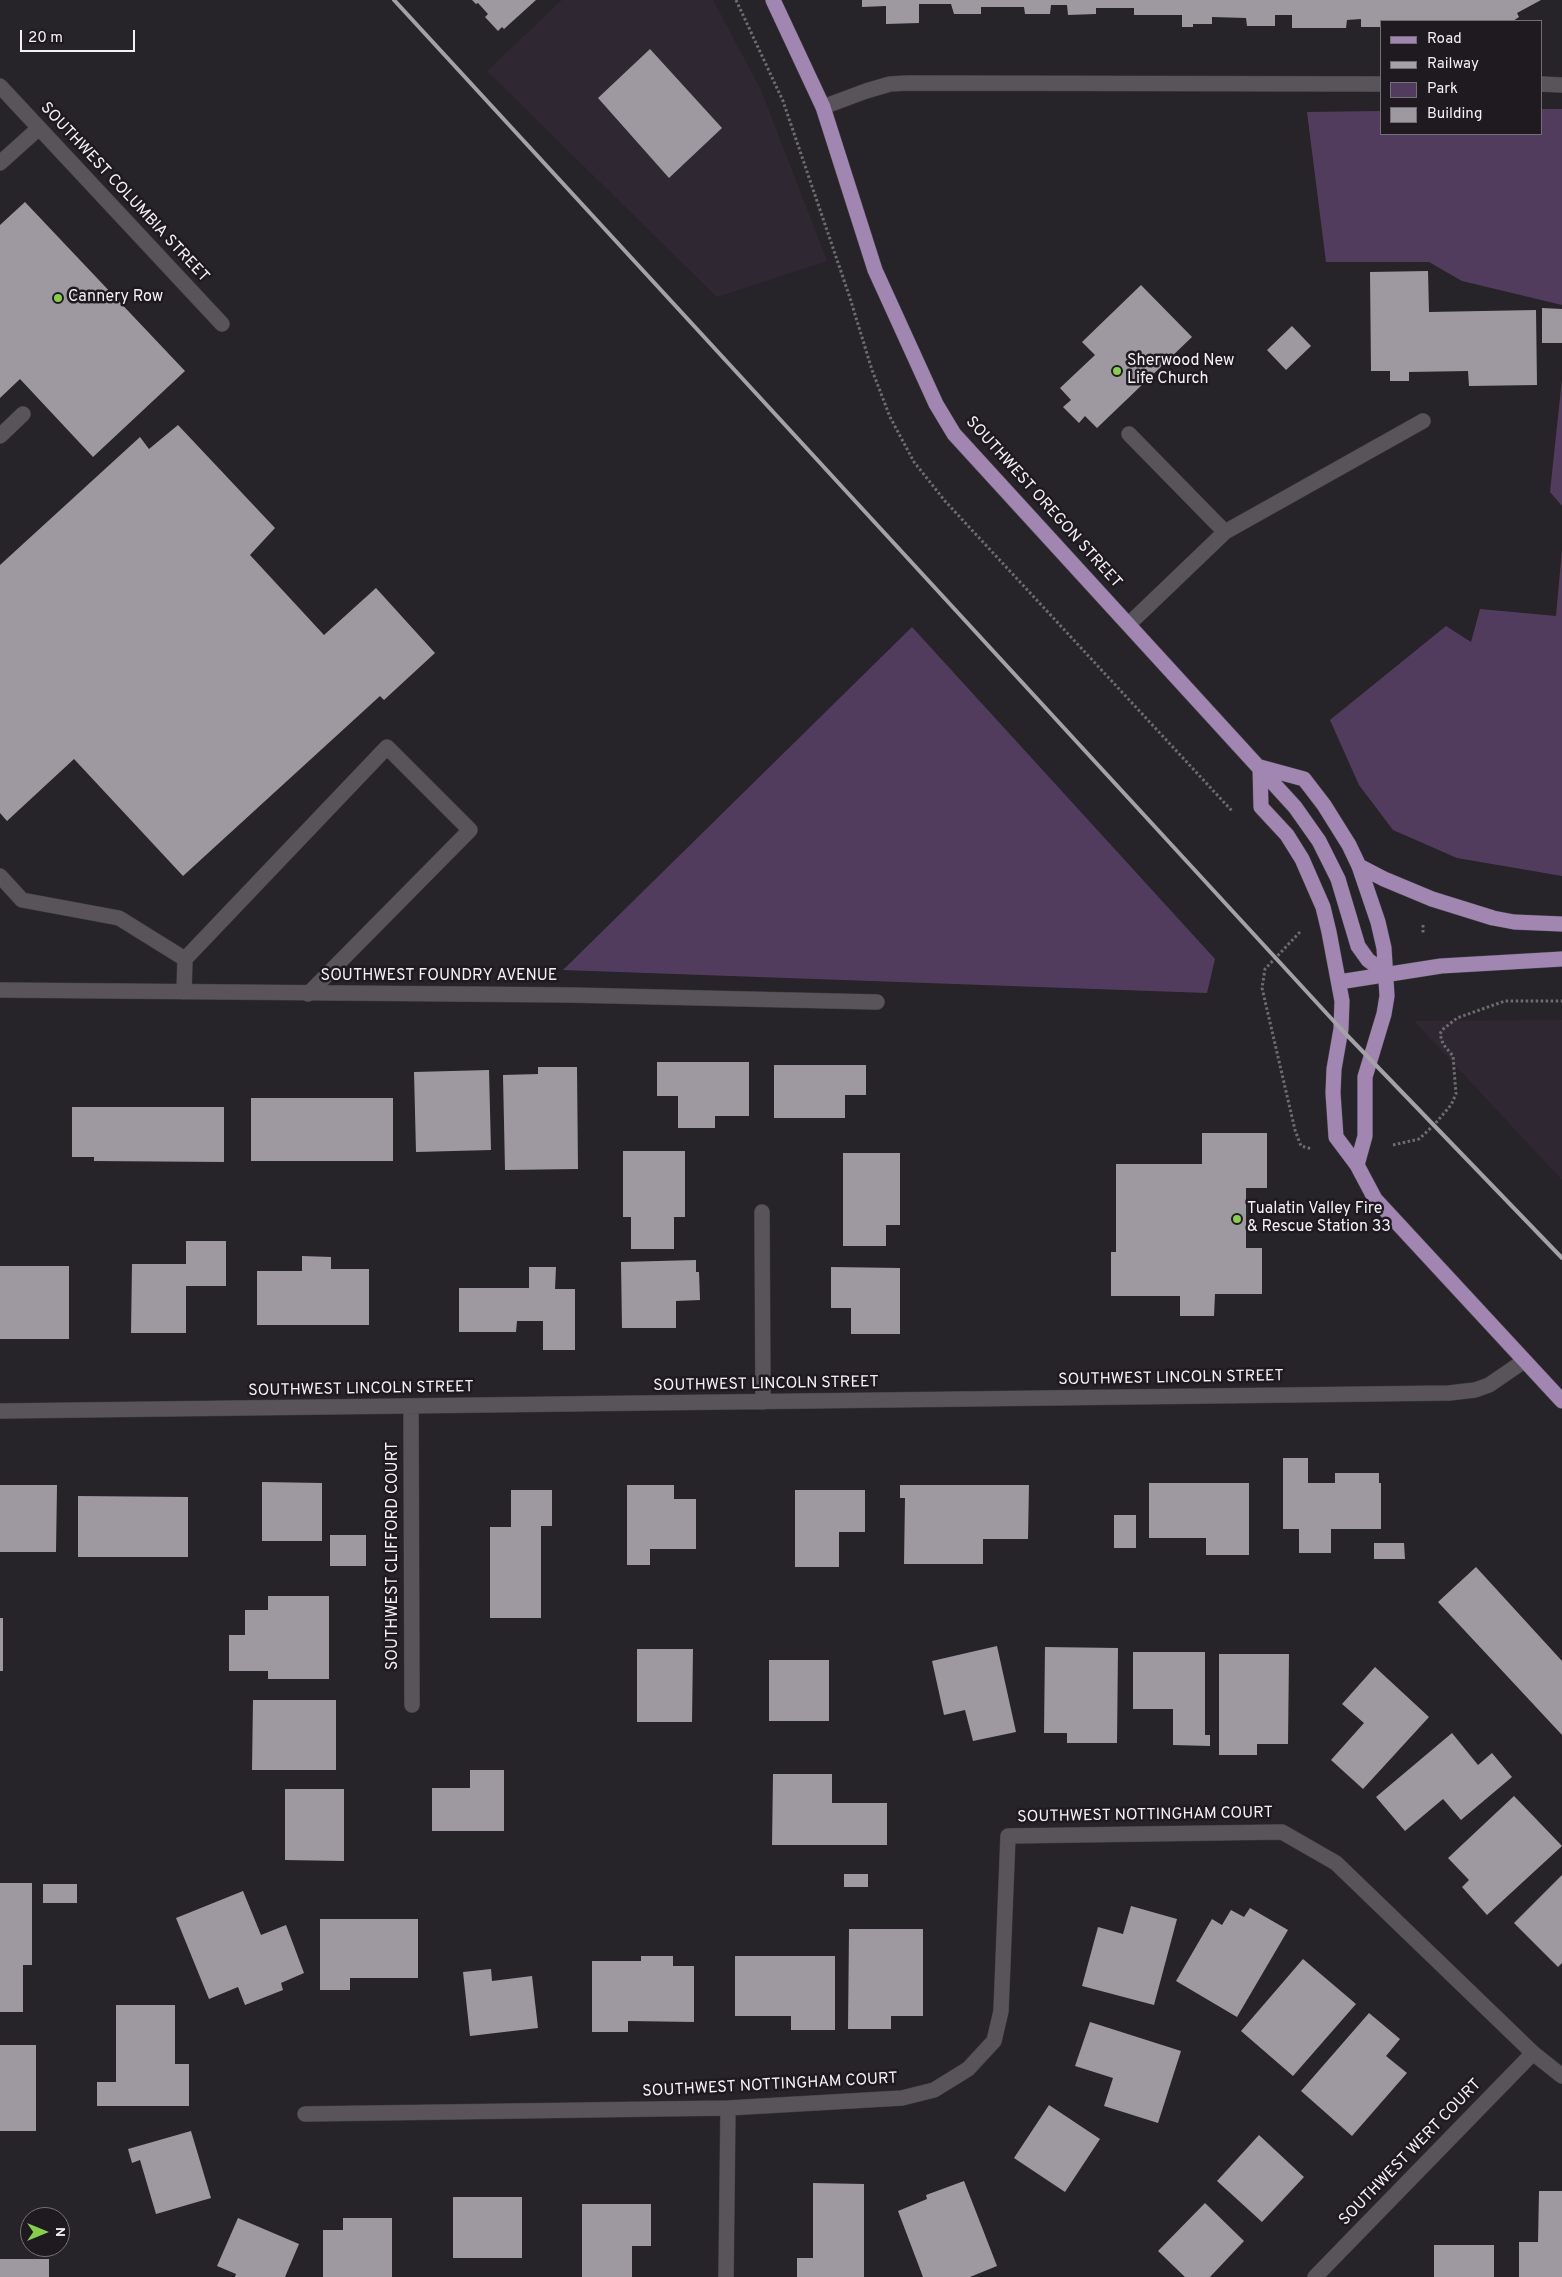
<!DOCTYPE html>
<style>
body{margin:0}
#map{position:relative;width:1562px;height:2277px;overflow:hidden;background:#272429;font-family:Overpass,sans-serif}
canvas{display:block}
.legend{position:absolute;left:1380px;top:20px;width:162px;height:115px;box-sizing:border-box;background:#1e1a20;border:1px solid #737075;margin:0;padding:6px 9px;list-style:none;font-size:15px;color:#f3f1f5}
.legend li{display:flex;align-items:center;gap:10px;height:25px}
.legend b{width:25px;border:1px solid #737075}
.north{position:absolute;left:20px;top:2207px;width:50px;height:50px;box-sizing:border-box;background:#1e1a20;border:1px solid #737075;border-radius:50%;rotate:90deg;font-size:14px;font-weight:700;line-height:20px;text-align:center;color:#f3f1f5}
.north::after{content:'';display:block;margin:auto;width:18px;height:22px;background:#86cf4b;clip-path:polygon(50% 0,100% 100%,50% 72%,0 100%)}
.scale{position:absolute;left:20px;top:30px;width:115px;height:22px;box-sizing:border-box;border:2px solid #f3f1f5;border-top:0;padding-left:6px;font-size:15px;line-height:18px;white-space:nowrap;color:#f3f1f5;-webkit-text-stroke:4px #1e1a20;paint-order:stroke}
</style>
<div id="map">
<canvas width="1562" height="2277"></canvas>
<ul class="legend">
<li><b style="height:6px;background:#a286b2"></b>Road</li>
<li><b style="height:6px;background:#a4a2a6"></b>Railway</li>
<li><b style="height:14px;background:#523c5e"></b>Park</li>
<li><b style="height:14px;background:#9e99a0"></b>Building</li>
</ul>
<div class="north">N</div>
<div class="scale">20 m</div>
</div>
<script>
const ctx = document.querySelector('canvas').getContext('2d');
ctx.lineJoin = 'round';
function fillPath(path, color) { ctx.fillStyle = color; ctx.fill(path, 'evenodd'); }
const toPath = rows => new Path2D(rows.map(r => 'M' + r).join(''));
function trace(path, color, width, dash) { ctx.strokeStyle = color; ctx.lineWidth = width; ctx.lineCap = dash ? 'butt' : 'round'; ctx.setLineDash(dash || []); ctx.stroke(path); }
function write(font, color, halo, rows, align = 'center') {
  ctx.font = font + ' Overpass,sans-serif'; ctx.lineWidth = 5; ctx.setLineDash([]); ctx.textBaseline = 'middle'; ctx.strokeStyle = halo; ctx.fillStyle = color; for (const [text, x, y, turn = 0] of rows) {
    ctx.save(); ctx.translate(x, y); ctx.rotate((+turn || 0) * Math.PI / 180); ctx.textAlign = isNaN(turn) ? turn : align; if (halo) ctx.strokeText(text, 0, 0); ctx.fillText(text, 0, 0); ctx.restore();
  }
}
fillPath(toPath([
 [562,0,713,0,761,90,827,261,717,297,487,71],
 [1562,1020,1562,1180,1414,1021]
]), '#2f2833');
fillPath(toPath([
 [1541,109,1562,109,1562,305,1462,281,1429,262,1326,262,1307,112,1381,111,1381,134,1541,134],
 [1562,379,1562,506,1550,492],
 [1562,550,1562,876,1457,858,1393,830,1359,785,1330,720,1446,626,1471,642,1480,609,1556,616],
 [912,627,1215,959,1207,993,563,970]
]), '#523c5e');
fillPath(toPath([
 [472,0,536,0,504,29,502,27,498,31,485,17,488,14,478,3,476,4],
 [862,0,1541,0,1517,13,1519,17,1513,21,1381,21,1381,27,1361,27,1361,19,1347,20,1346,28,1292,28,1292,15,1275,15,1275,26,1247,26,1246,18,1212,17,1212,24,1193,24,1193,27,1182,27,1182,15,1134,15,1134,8,1096,8,1096,14,1068,15,1067,5,1051,5,1050,14,1025,14,1024,7,981,7,981,14,954,14,951,4,919,4,919,23,886,24,886,6,862,7],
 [650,49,722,128,669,178,598,98],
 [25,202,185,371,93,457,20,379,0,398,0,225],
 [1428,271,1429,312,1536,310,1537,385,1469,386,1468,371,1409,372,1409,381,1390,381,1390,371,1371,371,1370,272],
 [1141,285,1192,337,1097,428,1085,416,1079,423,1063,407,1071,400,1060,388,1095,355,1082,342],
 [1542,308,1562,309,1562,343,1542,343],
 [1292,326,1311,346,1286,370,1267,350],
 [178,425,275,528,250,555,324,635,376,588,435,653,384,700,380,696,183,876,74,759,7,821,0,813,0,565,140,437,149,449],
 [657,1062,749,1062,749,1116,715,1116,715,1128,678,1128,678,1096,657,1096],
 [774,1065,866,1065,866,1095,845,1095,845,1118,774,1118],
 [538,1067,577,1067,578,1169,505,1170,503,1075,538,1074],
 [489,1070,491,1150,416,1152,414,1072],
 [251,1098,393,1098,393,1161,251,1161],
 [72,1107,224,1107,224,1162,94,1161,94,1157,72,1157],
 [1202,1133,1267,1133,1267,1188,1246,1188,1246,1248,1262,1248,1262,1294,1215,1294,1214,1316,1180,1316,1180,1296,1111,1296,1111,1252,1116,1252,1116,1164,1202,1164],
 [623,1151,685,1151,685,1217,674,1217,674,1249,631,1249,631,1217,623,1217],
 [843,1153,900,1153,900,1225,886,1225,886,1246,843,1246],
 [186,1241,226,1241,226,1286,186,1286,186,1333,131,1333,132,1264,186,1264],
 [302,1256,331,1257,331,1269,369,1269,369,1325,257,1325,257,1271,302,1271],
 [696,1260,696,1272,699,1272,700,1300,676,1301,676,1328,622,1328,621,1262],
 [0,1266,69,1266,69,1339,0,1339],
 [529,1267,556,1267,555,1289,575,1289,575,1350,543,1350,543,1321,517,1321,516,1332,459,1332,459,1288,529,1288],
 [831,1267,900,1268,900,1334,851,1334,851,1308,831,1308],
 [1283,1458,1308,1458,1308,1483,1335,1483,1335,1473,1379,1473,1379,1483,1381,1483,1381,1529,1331,1529,1331,1553,1299,1553,1299,1529,1283,1529],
 [262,1482,322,1483,322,1541,262,1541],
 [1149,1483,1249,1483,1249,1555,1206,1555,1206,1538,1149,1538],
 [0,1485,57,1485,56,1552,0,1552],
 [627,1485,674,1485,674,1499,696,1499,696,1549,650,1549,650,1565,627,1565],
 [900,1485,1029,1485,1028,1539,983,1539,983,1564,904,1564,905,1498,900,1498],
 [511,1490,552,1490,552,1526,541,1526,541,1618,490,1618,490,1527,511,1527],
 [795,1490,865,1490,865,1532,839,1532,839,1567,795,1567],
 [78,1496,188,1497,188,1557,78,1557],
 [1114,1515,1136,1515,1136,1548,1114,1548],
 [330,1535,366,1535,366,1566,330,1566],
 [1374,1543,1404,1543,1405,1559,1374,1559],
 [1476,1567,1562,1661,1562,1735,1438,1602],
 [268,1596,329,1596,329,1679,268,1679,268,1671,229,1671,229,1635,245,1635,245,1610,268,1610],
 [0,1618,3,1618,3,1671,0,1671],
 [997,1646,1016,1732,973,1741,965,1710,944,1715,932,1661],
 [1045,1647,1118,1648,1117,1743,1067,1743,1067,1733,1044,1733],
 [637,1649,693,1649,692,1722,637,1722],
 [1133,1652,1205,1652,1205,1735,1210,1735,1210,1746,1173,1745,1173,1709,1133,1709],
 [1219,1654,1289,1654,1288,1744,1257,1744,1257,1755,1219,1755],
 [769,1660,829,1660,829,1721,769,1721],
 [1375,1667,1429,1717,1363,1789,1331,1760,1364,1723,1342,1704],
 [253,1700,336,1700,336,1770,252,1770],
 [1452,1733,1478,1765,1492,1753,1512,1777,1461,1820,1443,1799,1405,1831,1376,1797],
 [470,1770,504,1770,504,1831,432,1831,432,1788,470,1788],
 [773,1774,832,1774,832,1803,887,1803,887,1845,772,1845],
 [285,1789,344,1789,344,1861,285,1860],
 [1514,1796,1562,1846,1487,1915,1462,1887,1469,1880,1448,1858],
 [844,1874,868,1874,868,1887,844,1887],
 [1562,1875,1562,1963,1558,1967,1514,1923],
 [0,1883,32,1883,32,1965,23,1965,23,2012,0,2012],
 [43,1884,77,1884,77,1903,43,1903],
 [243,1891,261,1935,286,1925,304,1973,281,1983,283,1990,245,2005,238,1987,209,1999,176,1918],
 [1131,1906,1177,1919,1154,2005,1082,1986,1098,1927,1123,1934],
 [1250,1908,1288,1930,1237,2017,1176,1981,1212,1919,1222,1925,1231,1910,1244,1917],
 [320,1919,418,1919,418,1978,350,1978,350,1990,320,1990],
 [849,1929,923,1929,923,2016,891,2016,891,2029,848,2029],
 [641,1956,673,1956,673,1966,694,1966,694,2022,628,2021,628,2032,592,2032,592,1961,641,1961],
 [735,1956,835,1956,835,2030,791,2030,791,2016,735,2016],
 [1303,1959,1356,2004,1293,2076,1241,2031],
 [491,1969,492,1981,532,1976,538,2028,470,2036,463,1972],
 [116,2005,175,2005,175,2064,189,2064,189,2106,97,2106,97,2082,116,2082],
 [1369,2013,1400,2039,1386,2056,1407,2073,1352,2136,1301,2091],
 [1090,2022,1181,2051,1158,2123,1104,2106,1113,2078,1075,2066],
 [0,2045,36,2045,36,2131,0,2131],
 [1049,2105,1100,2139,1065,2192,1014,2158],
 [191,2131,211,2198,156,2214,140,2160,132,2163,128,2149],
 [1259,2135,1304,2177,1262,2222,1217,2181],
 [964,2181,997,2266,970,2277,923,2277,898,2211,927,2199,926,2195],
 [813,2183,864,2184,864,2277,797,2277,797,2258,813,2258],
 [1539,2191,1562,2191,1562,2277,1519,2277,1519,2242,1538,2242],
 [453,2197,522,2197,522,2258,453,2258],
 [1205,2203,1244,2241,1210,2277,1185,2277,1158,2251],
 [582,2204,651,2204,651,2246,632,2246,632,2277,582,2277],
 [238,2218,299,2244,285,2277,235,2277,236,2274,217,2266],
 [343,2218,392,2218,392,2277,323,2277,323,2230,343,2230],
 [1434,2245,1494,2245,1494,2277,1434,2277],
 [0,2259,49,2259,49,2277,0,2277]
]), '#9e99a0');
const minor = toPath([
 [1541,84,1562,85],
 [0,86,222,324],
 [823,107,866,91,890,84,908,83,1381,84],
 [0,163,39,128],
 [0,436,23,414],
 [1225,532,1423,421],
 [1129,624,1225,532,1129,434],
 [0,876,22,900,119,918,185,959],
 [0,990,570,995,877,1002],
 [184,992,185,959,387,747,470,830,308,994],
 [762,1212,763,1402],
 [411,1407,412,1705],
 [0,1411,1449,1393,1475,1390,1489,1385,1524,1361],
 [305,2114,728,2108,902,2098,934,2090,968,2069,994,2041,1001,2011,1008,1836,1282,1832,1336,1863,1533,2053,1562,2076],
 [726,2277,728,2108],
 [1315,2277,1533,2053]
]);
const major = toPath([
 [773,0,823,107,875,270,936,404,954,434,1295,807,1319,841,1338,879,1358,946,1368,960,1387,974],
 [1260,767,1261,807,1287,835,1302,859,1323,907,1329,932,1342,1001,1341,1029,1334,1069,1333,1093,1336,1137,1357,1165,1375,1199,1562,1401],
 [1260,767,1304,779,1324,805,1349,845,1359,866,1378,922,1384,948,1387,996,1384,1014,1365,1077,1365,1136,1357,1165],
 [1359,866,1384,879,1432,899,1493,918,1514,922,1562,924],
 [1339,982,1441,966,1562,959]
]);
trace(minor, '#423f44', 16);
trace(major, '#423f44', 16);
trace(toPath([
 [736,0,783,101,850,298,872,370,890,417,914,462,945,501,1233,812],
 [1423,925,1423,934],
 [1300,932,1265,969,1262,988,1295,1130,1301,1146,1312,1149],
 [1393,1145,1419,1139,1434,1125,1451,1105,1456,1094,1453,1056,1443,1044,1440,1034,1442,1030,1457,1018,1505,1001,1562,1001]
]), '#6f6c71', 3, [2.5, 2.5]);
trace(minor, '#58545a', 15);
trace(major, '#a286b2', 15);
trace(toPath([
 [394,0,1341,1029,1562,1258]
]), '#a4a2a6', 4);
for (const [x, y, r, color] of [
 [58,298,5,"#86cf4b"],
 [1117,371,5,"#86cf4b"],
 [1237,1219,5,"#86cf4b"]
]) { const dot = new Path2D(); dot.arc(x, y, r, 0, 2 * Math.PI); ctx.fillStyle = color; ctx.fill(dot); trace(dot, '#1e1a20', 2); }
write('16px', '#f3f1f5', '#1e1a20', [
 ["SOUTHWEST COLUMBIA STREET",124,193,47],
 ["SOUTHWEST OREGON STREET",1043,503,48],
 ["SOUTHWEST FOUNDRY AVENUE",439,977],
 ["SOUTHWEST LINCOLN STREET",1171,1379,-1],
 ["SOUTHWEST LINCOLN STREET",766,1385,-1],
 ["SOUTHWEST LINCOLN STREET",361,1390,-1],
 ["SOUTHWEST CLIFFORD COURT",394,1556,-90],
 ["SOUTHWEST NOTTINGHAM COURT",1145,1816,-1],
 ["SOUTHWEST NOTTINGHAM COURT",770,2086,-3],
 ["SOUTHWEST WERT COURT",1411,2153,-46]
]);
write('16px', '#f3f1f5', '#1e1a20', [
 ["Cannery Row",68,298],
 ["Sherwood New",1127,362],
 ["Life Church",1127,380],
 ["Tualatin Valley Fire",1247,1210],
 ["& Rescue Station 33",1247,1228]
], 'left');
</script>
